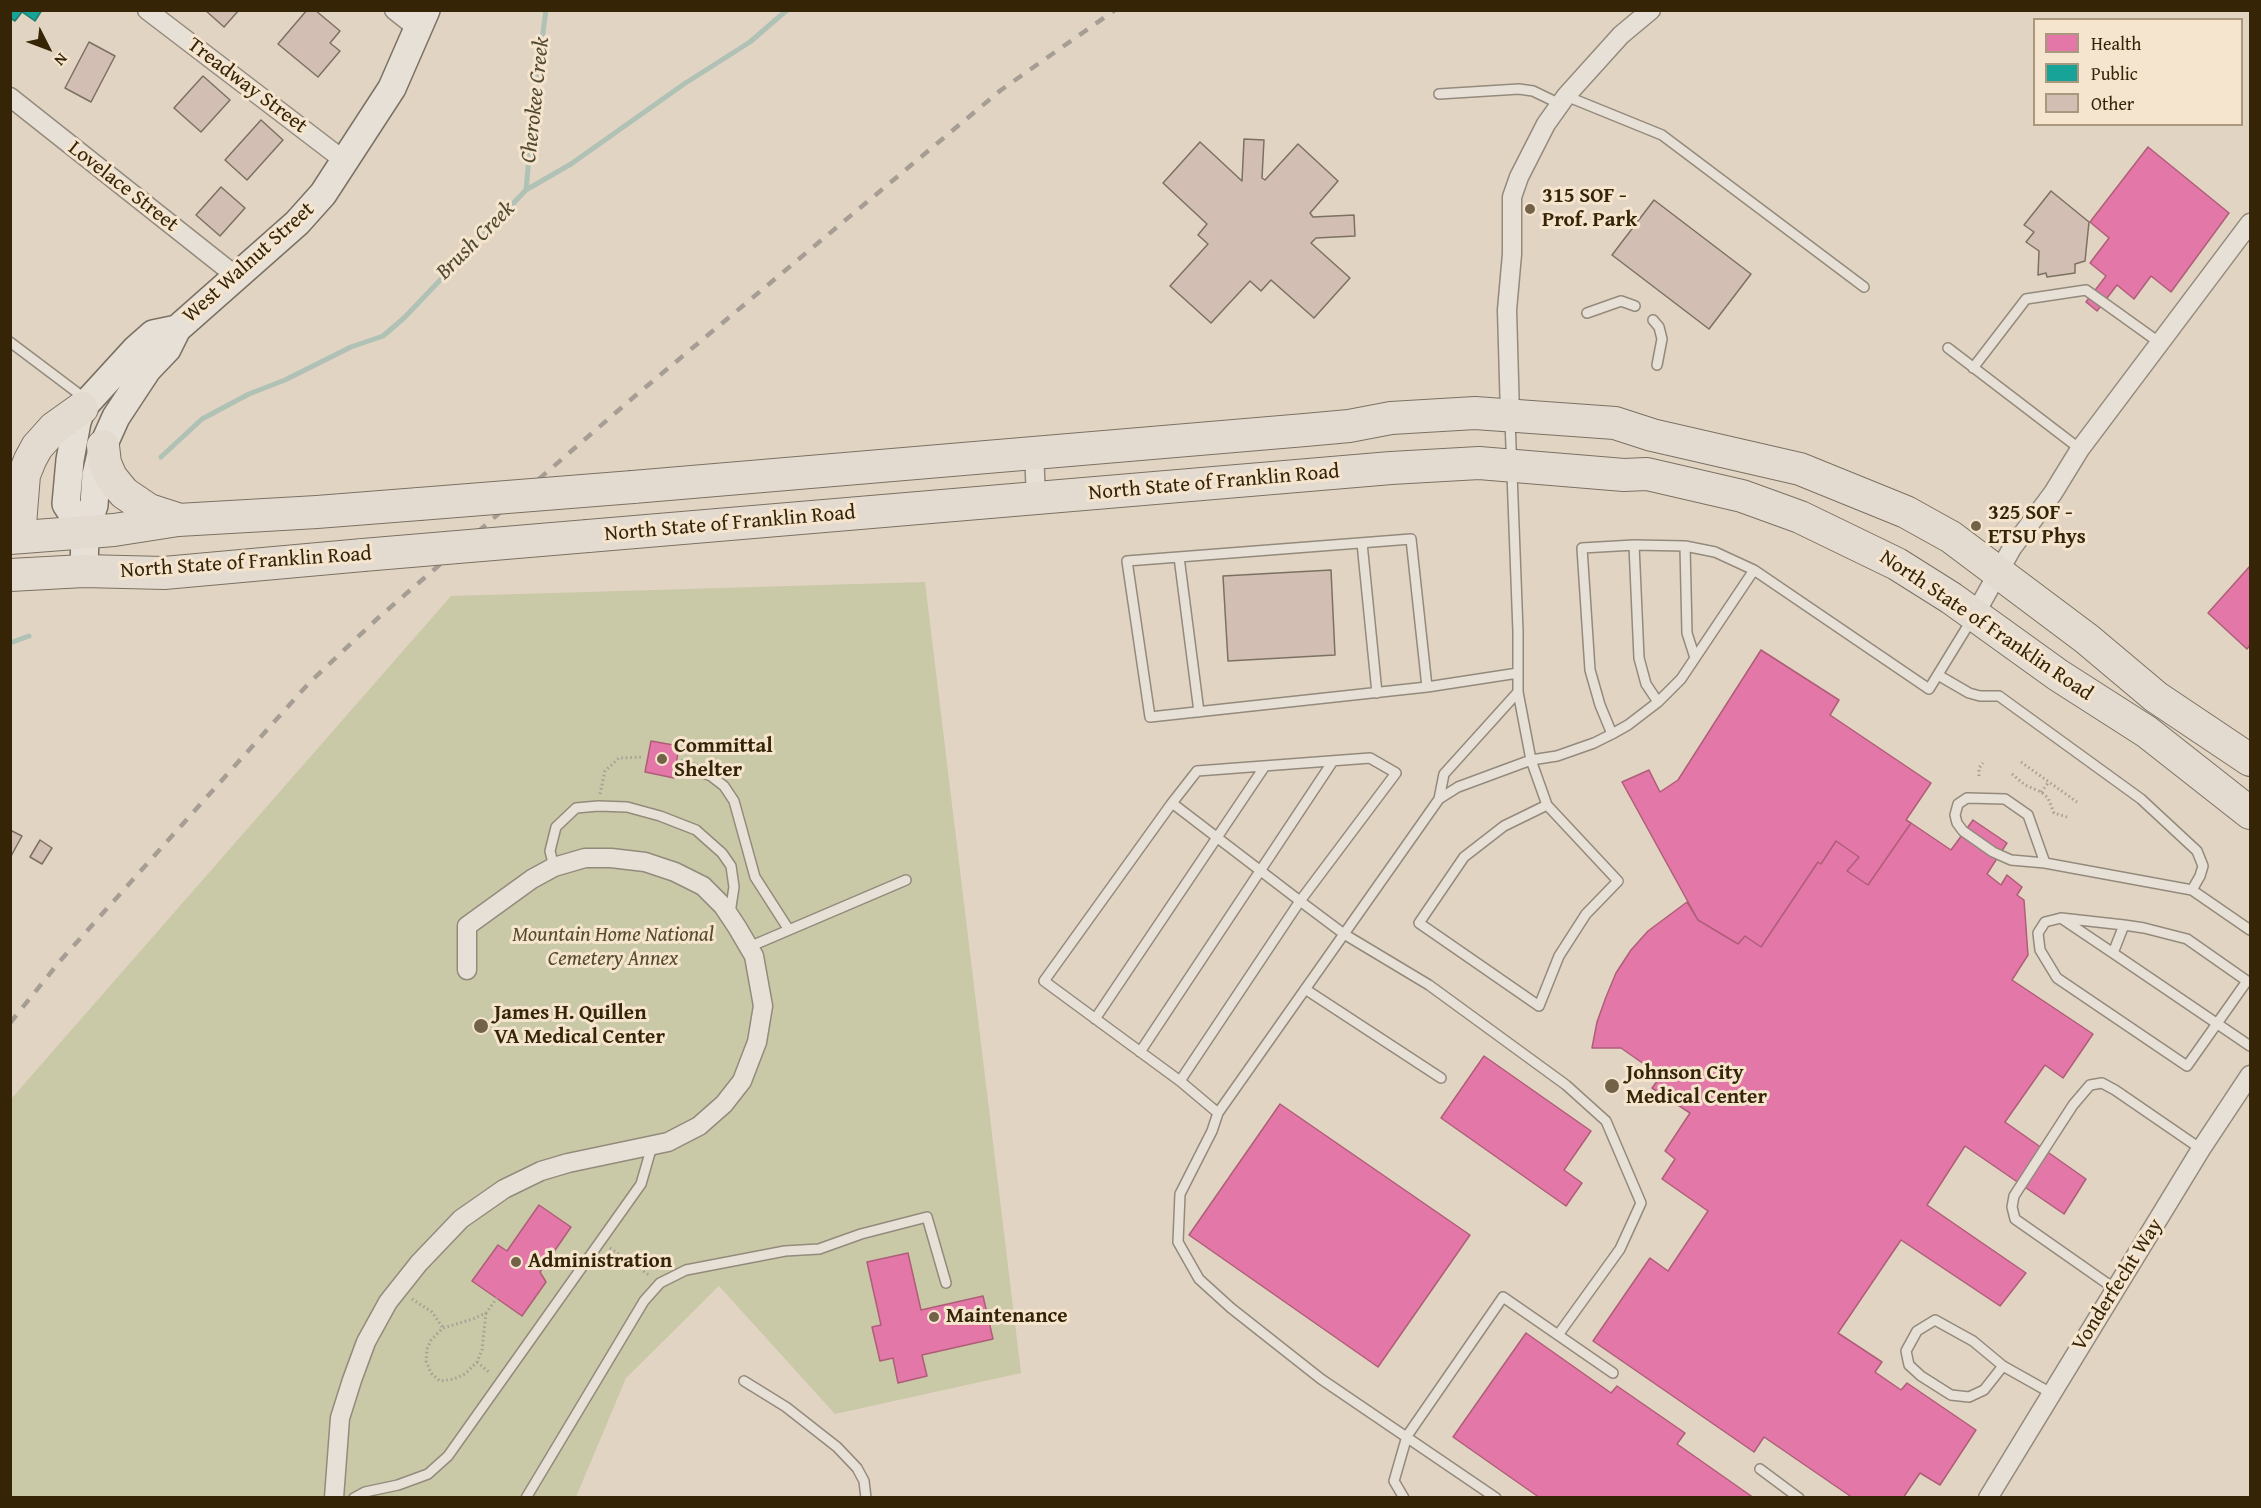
<!DOCTYPE html>
<style>
body{margin:0}
#map{position:relative;width:2261px;height:1508px;overflow:hidden;background:#e2d4c2;font-family:"Gentium Book Plus",serif}
canvas{display:block}
.frame{position:absolute;inset:0;border:12px solid #362407;pointer-events:none}
.legend{position:absolute;left:2033px;top:18px;width:210px;height:108px;box-sizing:border-box;background:#f5e4ce;border:2px solid #a9977e;margin:0;padding:8px 10px;list-style:none;font-size:18px;color:#362407}
.legend li{display:flex;align-items:center;gap:12px;height:30px}
.legend b{width:30px;border:2px solid #a9977e}
.north{position:absolute;left:18px;top:18px;width:60px;height:60px;-webkit-text-stroke:4px #f5e4ce;paint-order:stroke;rotate:132deg;font-size:16px;font-weight:700;line-height:24px;text-align:center;color:#362407}
.north::after{content:'';display:block;margin:auto;width:21px;height:27px;background:#362407;clip-path:polygon(50% 0,100% 100%,50% 72%,0 100%)}
</style>
<div id="map">
<canvas width="2261" height="1508"></canvas>
<div class="frame"></div>
<ul class="legend">
<li><b style="height:16px;background:#e377a8"></b>Health</li>
<li><b style="height:16px;background:#17a398"></b>Public</li>
<li><b style="height:16px;background:#d2beb2"></b>Other</li>
</ul>
<div class="north">N</div>
</div>
<script>
const ctx = document.querySelector('canvas').getContext('2d');
ctx.lineJoin = 'round';
function fillPath(path, color) { ctx.fillStyle = color; ctx.fill(path, 'evenodd'); }
const toPath = rows => new Path2D(rows.map(r => 'M' + r).join(''));
function trace(path, color, width, dash) { ctx.strokeStyle = color; ctx.lineWidth = width; ctx.lineCap = dash ? 'butt' : 'round'; ctx.setLineDash(dash || []); ctx.stroke(path); }
function write(font, color, halo, rows, align = 'center') {
  ctx.font = font + ' "Gentium Book Plus",serif'; ctx.lineWidth = 6; ctx.setLineDash([]); ctx.textBaseline = 'middle'; ctx.strokeStyle = halo; ctx.fillStyle = color; for (const [text, x, y, turn = 0] of rows) {
    ctx.save(); ctx.translate(x, y); ctx.rotate((+turn || 0) * Math.PI / 180); ctx.textAlign = isNaN(turn) ? turn : align; if (halo) ctx.strokeText(text, 0, 0); ctx.fillText(text, 0, 0); ctx.restore();
  }
}
fillPath(toPath([
 [925,582,1021,1373,835,1414,719,1286,626,1378,576,1497,11,1498,11,1099,451,596]
]), '#c9c8a7');
const health = toPath([
 [2148,147,2229,213,2171,292,2151,276,2134,299,2117,285,2097,311,2086,302,2106,276,2090,263,2109,238,2090,222,2148,147],
 [2250,566,2250,645,2247,649,2208,613,2250,566],
 [1761,650,1839,700,1830,715,1931,783,1906,820,1911,823,1868,885,1847,871,1859,857,1836,841,1821,864,1818,862,1761,947,1745,936,1738,944,1698,920,1622,782,1649,770,1660,792,1678,780,1761,650],
 [651,741,679,746,674,778,645,772,651,741],
 [1973,820,2007,843,1987,874,2001,885,2007,875,2022,887,2017,895,2024,900,2028,955,2012,980,2093,1034,2063,1078,2045,1065,2005,1122,2086,1179,2064,1214,1965,1146,1927,1205,2026,1273,2000,1306,1901,1240,1838,1333,1882,1362,1875,1372,1901,1390,1907,1383,1976,1430,1940,1485,1920,1473,1903,1498,1853,1498,1764,1437,1754,1452,1593,1341,1650,1258,1668,1271,1708,1211,1662,1179,1675,1159,1665,1151,1690,1113,1652,1088,1661,1076,1621,1048,1592,1048,1597,1022,1606,997,1616,973,1631,950,1648,931,1687,902,1698,920,1738,944,1745,936,1761,947,1818,862,1821,864,1836,841,1859,857,1847,871,1868,885,1911,823,1951,850,1973,820],
 [1484,1056,1591,1131,1564,1170,1582,1183,1566,1206,1441,1118,1484,1056],
 [1280,1104,1470,1235,1378,1367,1189,1235,1280,1104],
 [539,1205,571,1227,540,1272,546,1282,522,1316,472,1281,498,1245,507,1251,539,1205],
 [908,1253,921,1310,983,1296,993,1339,922,1355,927,1376,898,1383,893,1358,880,1361,872,1327,881,1325,867,1262,908,1253],
 [1526,1333,1611,1393,1617,1386,1685,1433,1677,1444,1754,1498,1540,1498,1453,1437,1526,1333]
]);
fillPath(health, '#e377a8');
trace(health, '#af5e78', 1.5);
const public = toPath([
 [10,10,42,10,35,21,22,12,15,21,10,18,10,10]
]);
fillPath(public, '#17a398');
trace(public, '#207d6c', 1.5);
trace(toPath([
 [526,190,535,93,546,10],
 [161,457,202,419,249,394,285,380,351,347,383,336,404,318,526,190,571,164,684,84,750,42,787,10],
 [10,643,29,636]
]), '#b0c1b5', 5);
const building = toPath([
 [205,10,239,10,224,27,205,10],
 [307,10,315,10,340,31,330,43,340,51,318,77,278,44,307,10],
 [89,42,115,56,91,102,65,88,89,42],
 [203,76,230,100,201,132,174,108,203,76],
 [261,120,283,140,247,180,225,160,261,120],
 [1244,139,1264,140,1262,178,1265,180,1298,144,1338,181,1310,213,1313,217,1354,215,1355,236,1316,238,1311,243,1350,278,1314,318,1271,280,1261,291,1250,281,1211,323,1170,286,1208,244,1198,235,1207,224,1163,183,1200,142,1242,181,1244,139],
 [221,187,245,208,220,236,196,215,221,187],
 [2051,191,2089,222,2085,261,2075,264,2075,273,2047,277,2046,273,2038,275,2039,251,2026,242,2034,232,2024,225,2051,191],
 [1654,200,1751,274,1709,329,1612,255,1654,200],
 [1331,570,1335,655,1228,661,1223,576,1331,570],
 [10,830,22,836,10,858,10,830],
 [40,840,52,848,42,864,30,857,40,840]
]);
fillPath(building, '#d2beb2');
trace(building, '#7b7163', 1.5);
const service = toPath([
 [1439,94,1519,89,1533,91,1560,104],
 [1566,96,1662,135,1864,287],
 [1587,313,1621,301,1635,306],
 [1653,320,1659,327,1662,339,1657,365],
 [10,342,87,400],
 [1948,348,2080,449],
 [1973,368,2026,299,2086,290,2160,343],
 [1362,543,1377,693],
 [1634,545,1639,658,1646,684,1658,702],
 [1685,546,1687,633,1695,658],
 [1179,557,1199,712],
 [1754,570,1929,689,1972,619],
 [1938,675,1969,693,1980,696,1999,696,2141,799,2197,851,2203,866,2200,876,2192,890],
 [1427,687,1411,539,1127,561,1150,717,1427,687,1518,673],
 [684,765,711,776,724,786,734,801,755,877,789,930],
 [1439,799,1444,774,1518,692],
 [1172,803,1300,901,1396,773,1370,758,1197,771,1172,803,1044,981,1180,1081,1300,901,1344,934,1429,985,1566,1085,1606,1121,1641,1203,1620,1249,1558,1335],
 [1547,805,1504,826,1464,857,1419,923,1539,1006,1559,956,1586,914,1618,881,1547,805,1531,760,1557,756,1594,743,1612,734,1628,725,1658,702,1681,679,1754,570,1715,552,1685,546,1634,545,1582,548,1590,670,1600,705,1612,734],
 [2045,863,2028,815,2005,799,1967,798,1958,804,1955,815,1957,823,1963,831,1993,852,2011,860,2045,863,2192,890,2250,930],
 [554,867,550,851,556,827,576,808,598,806,627,807,660,816,696,830,722,853,731,866,734,887,730,913],
 [2061,918,2124,925,2144,928,2187,939,2247,981,2187,1066,2057,978,2040,950,2038,933,2045,922,2061,918,2113,953,2124,925],
 [749,947,906,880],
 [2113,953,2250,1046],
 [1305,989,1441,1078],
 [1095,1019,1265,766],
 [1140,1052,1333,761],
 [1180,1081,1218,1113,1212,1131,1180,1194,1178,1242,1199,1279,1231,1308,1321,1379,1496,1498],
 [1218,1113,1439,799,1458,787,1531,760,1518,692,1518,632,1510,420],
 [2115,1289,2015,1219,2012,1207,2014,1196,2073,1105,2090,1085,2102,1083,2115,1090,2201,1149],
 [2003,1366,1984,1390,1969,1397,1951,1395,1921,1376,1909,1365,1906,1351,1917,1331,1935,1320,1973,1341,2003,1366,2051,1393],
 [744,1381,786,1407,837,1447,857,1468,864,1481,866,1498],
 [1760,1469,1799,1498],
 [354,1498,365,1492,398,1485,428,1474,448,1456,641,1184,652,1146],
 [526,1498,644,1301,660,1283,686,1270,785,1251,819,1249,861,1234,927,1217,946,1283],
 [1404,1498,1394,1481,1407,1436,1503,1297,1613,1373]
]);
const minor = toPath([
 [147,10,346,162],
 [394,10,418,29],
 [10,97,236,276],
 [1510,415,1507,310,1512,254,1512,197,1519,177,1546,124,1566,96,1621,35,1651,10],
 [1034,452,1036,498],
 [1975,614,2012,548,2053,493,2080,449,2250,223],
 [334,1498,340,1418,352,1380,366,1342,388,1302,419,1263,461,1219,504,1189,541,1171,568,1163,668,1142,699,1126,724,1104,742,1081,757,1042,763,1006,754,956,737,927,723,906,703,886,675,872,645,862,611,858,585,858,554,867,532,879,467,926,467,970],
 [1988,1498,2201,1149,2250,1075]
]);
const secondary = toPath([
 [85,533,66,504,70,460,77,422,82,408,136,349,153,334,177,329],
 [84,571,85,533,94,505,96,475,103,446,116,417,147,370,167,349,177,329,297,223,323,194,392,88,426,10]
]);
const trunk = toPath([
 [103,446,105,463,111,477,124,493,149,510,177,519],
 [633,487,1305,430,1349,426,1391,418,1475,413,1615,423,1652,435,1800,469,1906,512,1951,537,2087,639,2156,697,2250,760],
 [588,536,1391,468,1479,463,1624,475,1647,474,1742,496,1800,517,1897,564,1951,598,2058,675,2147,732,2250,813],
 [19,537,24,475,30,460,37,447,54,428,82,408],
 [10,538,114,530,178,520,317,512,419,504],
 [10,575,84,571,164,573,363,555]
]);
trace(service, '#948a7c', 12);
trace(minor, '#948a7c', 21);
trace(secondary, '#7b7163', 30);
trace(trunk, '#7b7163', 34);
trace(toPath([
 [2021,762,2077,802],
 [2012,774,2025,785,2041,792,2048,798,2054,813,2067,817],
 [1979,776,1979,768,1983,763],
 [2041,792,2049,782],
 [600,794,605,771,619,758,643,757],
 [610,1248,649,1275],
 [412,1299,432,1312,443,1328],
 [486,1313,482,1350,477,1362,465,1374,454,1379,440,1381,431,1373,426,1361,427,1349,431,1340,443,1328,473,1319,486,1313,497,1298],
 [477,1362,490,1373]
]), '#a69e94', 3, [1.5, 3]);
trace(service, '#e7e0d7', 9);
trace(minor, '#e7e0d7', 18);
trace(secondary, '#e7e0d7', 27);
trace(trunk, '#e4dbd0', 32);
trace(toPath([
 [10,1023,60,961,309,683,378,618,635,396,1001,90,1115,10]
]), '#a69e94', 4.5, [10, 10]);
const trunkBridge = toPath([
 [419,504,633,487],
 [363,555,588,536]
]);
trace(trunkBridge, '#7b7163', 34, []);
trace(trunkBridge, '#e4dbd0', 32);
for (const [x, y, r, color] of [
 [1530,209,6,"#726248"],
 [1976,526,6,"#726248"],
 [662,759,6,"#726248"],
 [481,1026,8,"#726248"],
 [1612,1086,8,"#726248"],
 [516,1262,6,"#726248"],
 [934,1317,6,"#726248"]
]) { const dot = new Path2D(); dot.arc(x, y, r, 0, 2 * Math.PI); ctx.fillStyle = color; ctx.fill(dot); trace(dot, '#f5e4ce', 2); }
write('21px', '#362407', '#f5e4ce', [
 ["Treadway Street",247,86,37],
 ["Lovelace Street",123,187,38],
 ["West Walnut Street",249,263,-42],
 ["North State of Franklin Road",1214,483,-5],
 ["North State of Franklin Road",730,524,-5],
 ["North State of Franklin Road",246,563,-4],
 ["North State of Franklin Road",1986,626,34],
 ["Vonderfecht Way",2118,1285,-58]
]);
write('bold 21px', '#362407', '#f5e4ce', [
 ["315 SOF -",1542,197],
 ["Prof. Park",1542,221],
 ["325 SOF -",1988,514],
 ["ETSU Phys",1988,538],
 ["Committal",674,747],
 ["Shelter",674,771],
 ["James H. Quillen",494,1014],
 ["VA Medical Center",494,1038],
 ["Johnson City",1626,1074],
 ["Medical Center",1626,1098],
 ["Administration",528,1262],
 ["Maintenance",946,1317]
], 'left');
write('italic 21px', '#564b2a', '#f5e4ce', [
 ["Mountain Home National",613,936],
 ["Cemetery Annex",613,960]
]);
write('italic 22px', '#4f4931', '#f5e4ce', [
 ["Cherokee Creek",536,100,-84],
 ["Brush Creek",476,241,-45]
]);
</script>
